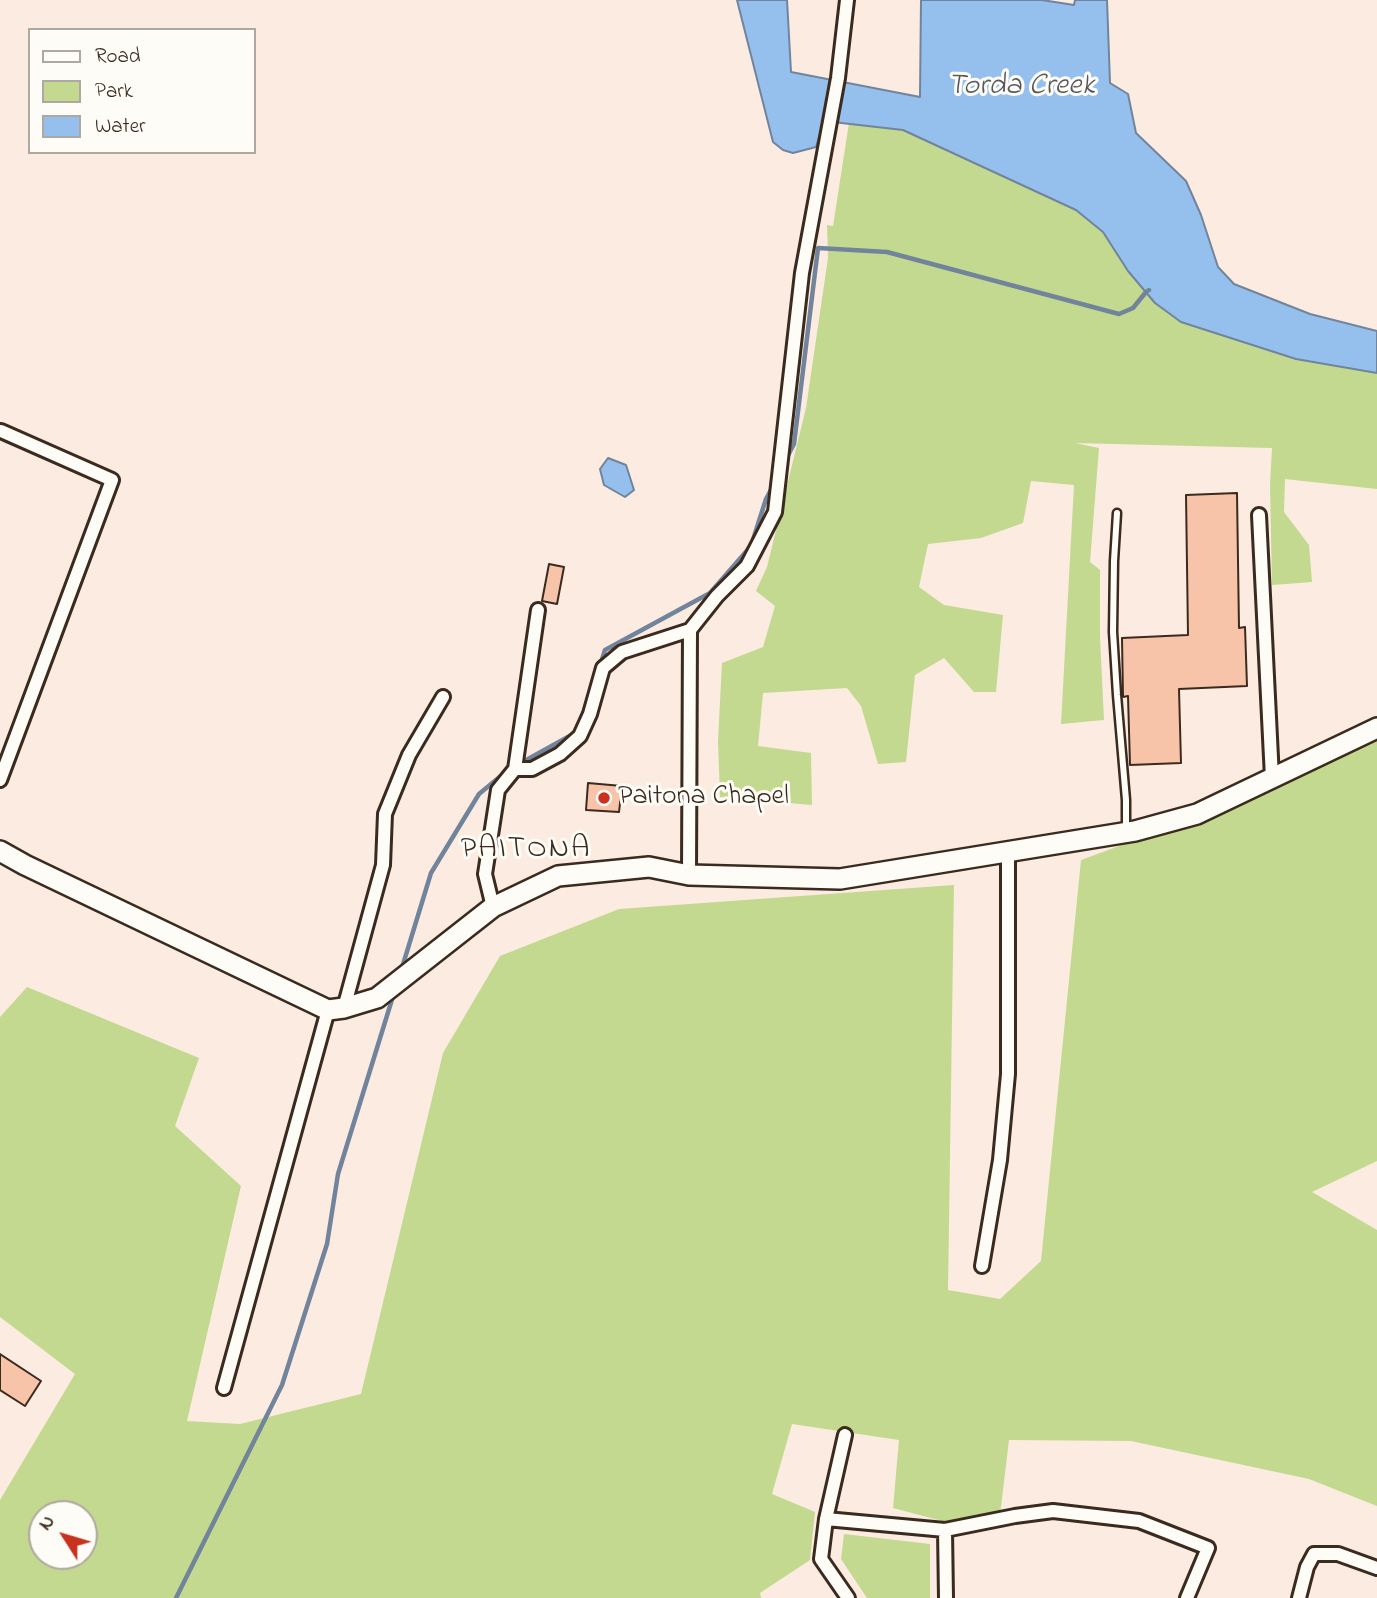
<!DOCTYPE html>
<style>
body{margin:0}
#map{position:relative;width:1377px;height:1598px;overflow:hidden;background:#fcebe0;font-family:"Indie Flower",sans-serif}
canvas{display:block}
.legend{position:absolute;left:28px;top:28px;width:228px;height:126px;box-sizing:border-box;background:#fdfcf7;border:2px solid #afa8a0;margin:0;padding:9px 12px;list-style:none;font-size:21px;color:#3b2a1e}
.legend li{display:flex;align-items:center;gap:14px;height:35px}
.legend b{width:35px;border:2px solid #afa8a0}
.north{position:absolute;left:28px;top:1500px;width:70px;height:70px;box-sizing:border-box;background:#fdfcf7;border:2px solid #afa8a0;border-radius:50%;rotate:307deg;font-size:19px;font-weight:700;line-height:28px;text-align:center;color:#3b2a1e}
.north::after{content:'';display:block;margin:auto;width:24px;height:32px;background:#c8321e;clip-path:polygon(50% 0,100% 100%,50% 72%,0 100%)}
</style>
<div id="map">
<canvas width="1377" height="1598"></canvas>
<ul class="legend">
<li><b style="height:9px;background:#fdfcf7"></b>Road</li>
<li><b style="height:19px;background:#c3d98f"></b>Park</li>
<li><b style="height:19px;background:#95c0ee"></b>Water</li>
</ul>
<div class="north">N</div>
</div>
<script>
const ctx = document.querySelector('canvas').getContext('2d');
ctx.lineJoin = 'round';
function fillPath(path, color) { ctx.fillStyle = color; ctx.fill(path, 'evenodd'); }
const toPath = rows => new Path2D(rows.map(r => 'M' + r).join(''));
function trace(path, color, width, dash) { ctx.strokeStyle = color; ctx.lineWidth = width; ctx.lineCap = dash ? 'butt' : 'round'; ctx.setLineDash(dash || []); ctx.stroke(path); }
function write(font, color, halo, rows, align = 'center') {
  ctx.font = font + ' "Indie Flower",sans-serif'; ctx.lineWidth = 6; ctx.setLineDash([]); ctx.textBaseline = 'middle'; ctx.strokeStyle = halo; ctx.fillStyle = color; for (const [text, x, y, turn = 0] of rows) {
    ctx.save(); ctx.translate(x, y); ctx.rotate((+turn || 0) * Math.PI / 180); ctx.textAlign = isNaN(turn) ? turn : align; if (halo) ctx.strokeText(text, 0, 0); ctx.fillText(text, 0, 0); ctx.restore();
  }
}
fillPath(toPath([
 [849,123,903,130,1076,210,1103,232,1128,271,1155,303,1181,322,1296,359,1377,373,1377,489,1285,479,1284,512,1309,545,1312,582,1272,585,1270,484,1272,448,1075,443,1099,448,1090,562,1100,570,1100,638,1104,720,1061,724,1074,485,1031,481,1023,523,981,538,928,544,919,587,944,605,1003,615,996,692,974,692,944,658,915,675,906,762,878,764,861,706,847,688,763,693,758,746,811,753,812,805,720,797,718,741,722,663,763,647,775,606,756,591,767,567,806,408,828,258,827,225,833,226],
 [1377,740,1377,1161,1312,1192,1377,1230,1377,1506,1309,1479,1131,1441,1009,1440,1000,1515,946,1522,893,1508,899,1440,792,1424,772,1494,815,1512,810,1560,760,1593,761,1598,0,1598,0,1500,75,1374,0,1317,0,1017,27,987,199,1058,175,1126,241,1186,187,1421,240,1424,361,1394,443,1053,500,956,619,909,954,885,948,1290,1000,1299,1041,1261,1081,860,1280,787],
 [42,1514,84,1514,84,1556,42,1556],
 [844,1534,930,1544,930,1598,867,1598,841,1559]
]), '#c3d98f');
const water = toPath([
 [737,0,787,0,791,72,920,97,921,0,1042,0,1074,5,1075,0,1107,0,1110,83,1128,94,1136,133,1186,181,1201,215,1218,267,1234,284,1310,314,1377,331,1377,373,1296,359,1181,322,1155,303,1128,271,1103,232,1076,210,903,130,824,121,816,147,793,153,783,150,773,142,737,0],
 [608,458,626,465,634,490,625,497,604,485,600,469,608,458]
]);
fillPath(water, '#95c0ee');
trace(water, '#71849b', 2);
trace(toPath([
 [785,461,794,444,818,248,887,252,1119,314,1133,308,1146,292,1149,290],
 [600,666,605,650,710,593,751,546,766,499,774,484],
 [580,722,589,697],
 [519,764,575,733],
 [401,971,431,873,479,794,508,770],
 [176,1598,282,1385,327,1244,338,1174,394,993]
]), '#71849b', 4.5);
const building = toPath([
 [1237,493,1239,628,1245,627,1247,686,1179,689,1181,763,1130,765,1128,696,1123,697,1122,638,1188,635,1186,495,1237,493],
 [549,564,564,567,557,604,542,601,549,564],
 [588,783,622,786,619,812,586,810,588,783],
 [0,1354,41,1381,25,1406,0,1390,0,1354]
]);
fillPath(building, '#f8c4a9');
trace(building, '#3b2a1e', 2);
const lane = toPath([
 [1117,513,1114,561,1113,632,1117,695,1126,800,1126,831]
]);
const street = toPath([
 [1259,515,1272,778],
 [515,769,538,610],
 [0,780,112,480,1,431],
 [689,875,690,630,717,596,747,566,775,512,802,273,838,78,847,0],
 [493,907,485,874,498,790,515,769,532,769,560,754,580,736,590,714,603,668,622,652,690,630],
 [344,1008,383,865,385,814,409,755,443,697],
 [982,1266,1000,1160,1008,1074,1008,852],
 [224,1388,328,1010],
 [845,1435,826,1519,821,1559,848,1598],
 [826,1519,945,1530,1015,1516,1053,1511,1139,1521,1208,1548,1187,1598],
 [945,1530,946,1598],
 [1299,1598,1307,1567,1314,1554,1338,1554,1377,1568]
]);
const secondary = toPath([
 [0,851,25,865,328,1010,344,1008,377,998,493,907,558,876,649,867,689,875,840,879,1135,831,1197,814,1377,728]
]);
trace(lane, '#3b2a1e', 11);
trace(street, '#3b2a1e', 18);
trace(secondary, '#3b2a1e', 24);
trace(lane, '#fdfcf7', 6);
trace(street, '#fdfcf7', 12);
trace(secondary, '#fdfcf7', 19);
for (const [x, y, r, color] of [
 [604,798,7,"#c8321e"]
]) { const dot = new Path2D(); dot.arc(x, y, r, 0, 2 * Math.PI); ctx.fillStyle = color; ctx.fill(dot); trace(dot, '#fdfcf7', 2.5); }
write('28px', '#3b2a1e', '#fdfcf7', [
 ["Paitona Chapel",618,798]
], 'left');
write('italic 30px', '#56575c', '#fdfcf7', [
 ["Torda Creek",1021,88]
]);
ctx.letterSpacing = '2px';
write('30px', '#3b2a1e', '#fdfcf7', [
 ["PAITONA",526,851]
]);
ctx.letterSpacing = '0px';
</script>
